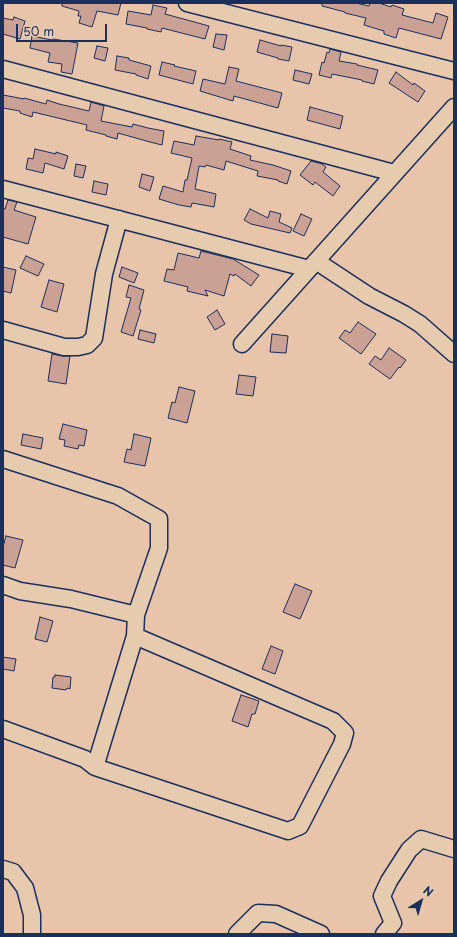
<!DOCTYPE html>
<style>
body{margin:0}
#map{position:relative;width:457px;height:937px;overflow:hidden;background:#e8c5aa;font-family:"Playpen Sans",sans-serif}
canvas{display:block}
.frame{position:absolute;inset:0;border:4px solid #1b2f5e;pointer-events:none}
.north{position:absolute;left:401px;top:881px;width:40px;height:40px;-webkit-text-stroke:3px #e6cbae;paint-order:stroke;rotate:37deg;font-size:11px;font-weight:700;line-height:16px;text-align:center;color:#1b2f5e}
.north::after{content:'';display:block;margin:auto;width:14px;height:18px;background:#1b2f5e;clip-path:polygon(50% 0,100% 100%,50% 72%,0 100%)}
.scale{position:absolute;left:16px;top:24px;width:91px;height:18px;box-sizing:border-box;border:2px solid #1b2f5e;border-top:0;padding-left:5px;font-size:12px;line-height:14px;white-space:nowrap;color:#1b2f5e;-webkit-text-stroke:3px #e6cbae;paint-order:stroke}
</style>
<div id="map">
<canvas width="457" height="937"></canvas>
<div class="frame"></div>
<div class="north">N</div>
<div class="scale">50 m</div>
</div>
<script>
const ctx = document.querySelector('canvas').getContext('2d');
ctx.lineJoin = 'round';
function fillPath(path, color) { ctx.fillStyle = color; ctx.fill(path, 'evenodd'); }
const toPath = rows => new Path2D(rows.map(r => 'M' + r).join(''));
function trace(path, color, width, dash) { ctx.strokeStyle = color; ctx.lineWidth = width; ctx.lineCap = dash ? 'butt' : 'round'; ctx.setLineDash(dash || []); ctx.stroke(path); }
const building = toPath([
 [62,3,121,3,118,15,97,11,92,27,79,23,81,16,78,16,79,11,62,6,62,3],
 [322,3,356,3,369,6,370,3,379,3,391,7,392,5,404,9,402,15,433,23,436,13,448,17,441,39,399,28,396,38,384,34,384,31,364,25,366,18,345,13,345,12,322,6,322,3],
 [153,5,167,8,165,14,209,26,205,39,162,28,161,32,147,29,147,28,126,24,128,11,151,15,153,5],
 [14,17,25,21,20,39,3,34,3,18,13,20,14,17],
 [216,34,227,35,224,50,213,47,216,34],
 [32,36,52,40,53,39,78,43,72,74,61,72,62,64,48,62,50,53,30,48,32,36],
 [260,40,281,46,281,45,292,47,289,61,278,59,278,58,257,52,260,40],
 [97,46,108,48,105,61,94,58,97,46],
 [330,49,341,52,339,61,357,64,357,65,378,70,374,84,362,81,362,80,332,74,331,78,319,75,322,62,324,63,327,52,329,53,330,49],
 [117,56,129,58,129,60,151,66,148,79,136,75,136,74,115,70,117,56],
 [162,62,175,65,174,66,196,71,193,84,159,75,162,62],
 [229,67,239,69,236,81,282,93,278,108,234,96,233,101,200,91,203,79,225,84,229,67],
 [295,70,312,74,309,84,293,80,295,70],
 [396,72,413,85,414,83,425,91,418,102,389,83,396,72],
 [3,95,24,99,24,98,46,104,47,100,59,104,89,111,91,102,104,106,101,121,132,127,133,124,148,128,164,131,162,145,150,142,118,133,117,139,106,136,106,135,86,130,87,125,33,112,32,117,20,113,20,111,3,108,3,95],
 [310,107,343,116,340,129,307,120,310,107],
 [196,136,219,140,219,139,232,142,230,149,251,156,250,160,273,165,291,171,287,184,278,181,278,180,257,176,258,171,226,161,224,170,206,165,205,167,199,166,195,189,216,194,214,207,192,203,191,207,179,205,159,199,163,186,183,192,185,180,187,180,192,158,171,153,174,141,194,145,196,136],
 [35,149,56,154,56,152,68,156,64,169,45,163,43,173,26,169,28,158,33,159,35,149],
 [311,161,322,164,326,167,323,172,340,186,333,196,315,182,313,185,300,175,311,161],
 [76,164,86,166,83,178,74,176,76,164],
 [142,174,154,177,150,191,139,187,142,174],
 [94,181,108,184,106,195,92,192,94,181],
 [8,200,17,202,14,210,36,217,28,244,3,237,3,209,5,209,8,200],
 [250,209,268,218,270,211,281,214,279,222,292,228,290,233,251,224,244,220,250,209],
 [301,214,312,219,304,236,293,231,301,214],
 [201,251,233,259,259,275,251,286,235,274,234,276,230,274,224,296,205,290,208,296,187,291,188,287,164,281,167,269,174,270,178,253,199,258,201,251],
 [26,256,44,264,38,276,20,268,26,256],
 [3,267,16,270,11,293,3,291,3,267],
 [122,267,138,273,134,283,119,277,122,267],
 [49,280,64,284,57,312,41,307,49,280],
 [129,285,144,290,139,309,141,310,133,336,121,332,131,298,126,297,129,285],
 [217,310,225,324,215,330,207,317,217,310],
 [358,322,376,334,361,354,339,338,345,330,350,333,358,322],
 [140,330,156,334,154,343,138,339,140,330],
 [272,334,288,336,286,353,270,352,272,334],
 [389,348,406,360,400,368,399,367,390,379,369,364,375,356,381,360,389,348],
 [52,354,62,356,70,356,66,384,48,381,52,354],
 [239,375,256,377,253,396,236,394,239,375],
 [179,387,195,391,187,423,168,418,172,402,175,403,179,387],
 [63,424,87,430,84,446,79,445,78,449,64,446,65,440,59,439,63,424],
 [23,434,43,438,41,449,21,445,23,434],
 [134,434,151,438,145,466,124,462,127,449,131,450,134,434],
 [6,536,23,540,15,568,3,565,3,547,6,536],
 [295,584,312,591,300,619,283,612,295,584],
 [40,617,53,621,47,642,35,639,40,617],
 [271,646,283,651,275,674,262,669,271,646],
 [3,657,16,659,14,671,3,669,3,657],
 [55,675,71,677,70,689,67,688,66,690,52,688,53,677,55,677,55,675],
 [241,695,259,701,255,714,252,714,248,727,232,721,241,695]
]);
fillPath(building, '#cba095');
trace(building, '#1b2f5e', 1);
const minor = toPath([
 [187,3,454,71],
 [3,69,394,173],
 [3,189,309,269],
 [316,261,369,296,404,314,420,324,454,354],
 [3,330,64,347,78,347,87,345,94,338,104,274,119,219],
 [242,344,454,107],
 [3,459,118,496,159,519,159,548,136,615,135,636,95,767,288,831,300,826,342,744,345,733,333,721,135,636],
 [3,585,20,591,71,599,136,615],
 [3,729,85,759,95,767],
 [3,869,13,872,25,888,32,915,32,934],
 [237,934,258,913,276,914,321,934],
 [384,934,393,923,382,896,389,881,409,850,421,839,454,849]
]);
trace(minor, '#1b2f5e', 19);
trace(minor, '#e6cbae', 16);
</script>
